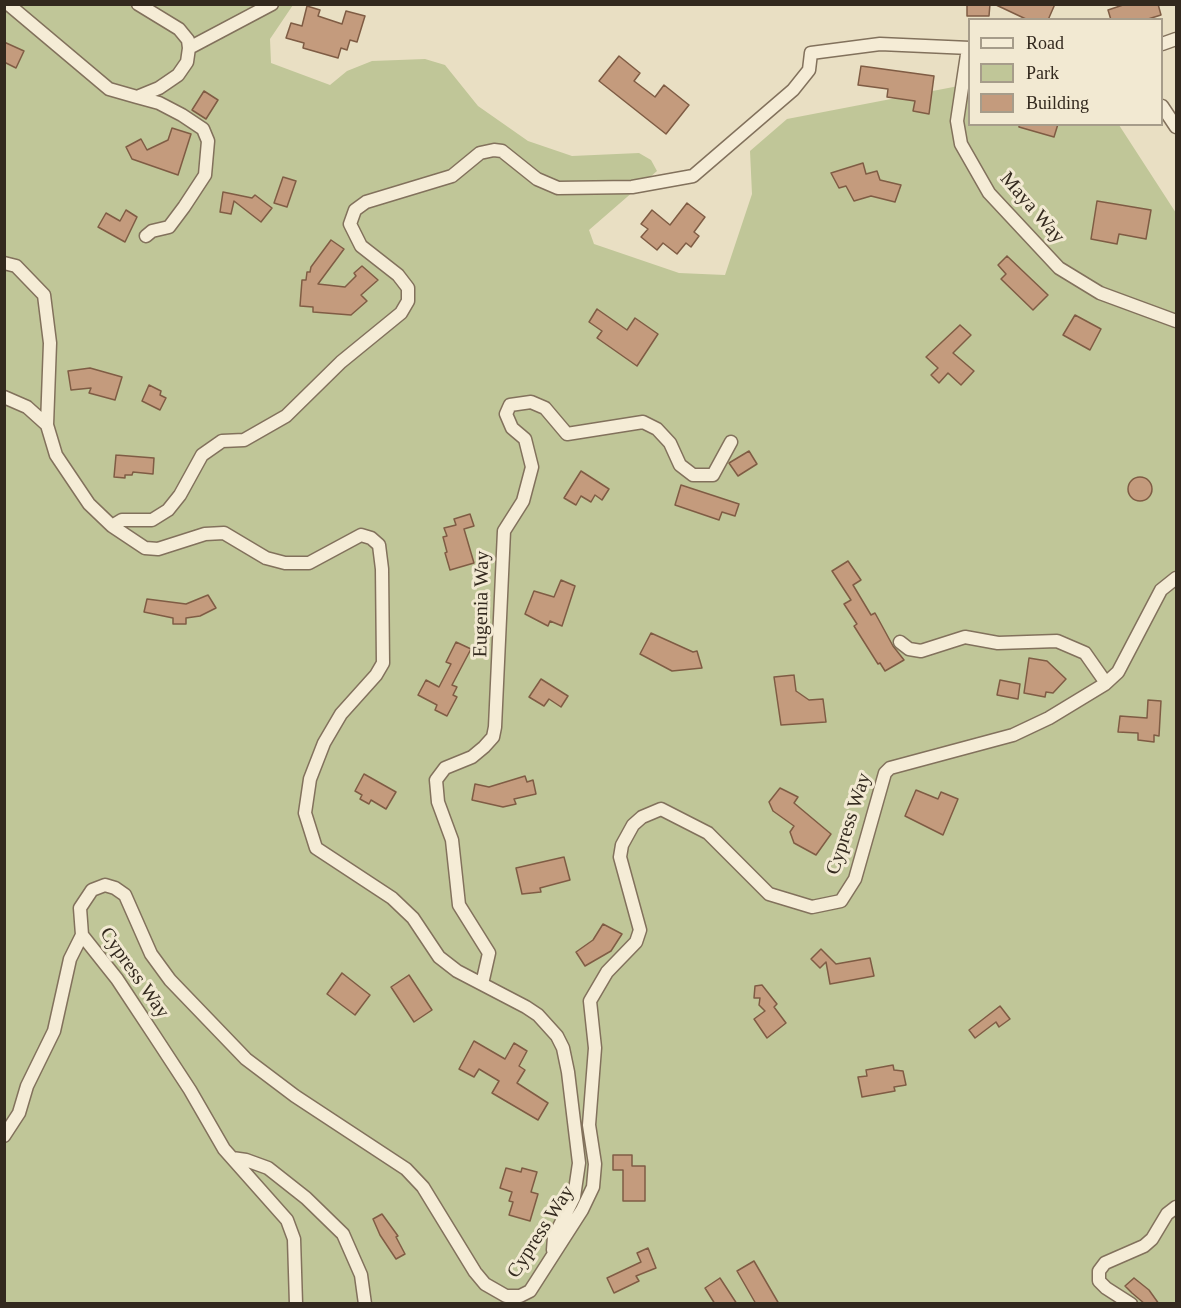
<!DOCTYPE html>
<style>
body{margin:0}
#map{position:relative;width:1181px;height:1308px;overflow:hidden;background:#e9dfc3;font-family:Georgia,serif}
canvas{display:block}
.frame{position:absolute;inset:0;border:6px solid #33291e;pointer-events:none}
.legend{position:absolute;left:968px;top:18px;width:195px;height:108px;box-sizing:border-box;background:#f2e9d2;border:2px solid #a69c8a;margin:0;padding:8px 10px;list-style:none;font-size:18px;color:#33291e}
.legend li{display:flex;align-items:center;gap:12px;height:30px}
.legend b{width:30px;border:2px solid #a69c8a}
</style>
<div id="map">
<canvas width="1181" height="1308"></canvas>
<div class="frame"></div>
<ul class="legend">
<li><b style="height:8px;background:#f5ecd6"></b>Road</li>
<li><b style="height:16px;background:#c0c698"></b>Park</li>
<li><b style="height:16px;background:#c49b7d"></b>Building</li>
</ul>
</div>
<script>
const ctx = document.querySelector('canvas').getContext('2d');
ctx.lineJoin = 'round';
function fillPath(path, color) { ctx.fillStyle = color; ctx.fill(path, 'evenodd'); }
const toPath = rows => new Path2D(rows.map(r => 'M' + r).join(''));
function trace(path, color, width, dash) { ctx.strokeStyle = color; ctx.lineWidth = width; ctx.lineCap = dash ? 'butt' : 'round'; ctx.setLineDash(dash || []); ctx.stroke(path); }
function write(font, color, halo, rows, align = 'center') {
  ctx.font = font + ' Georgia,serif'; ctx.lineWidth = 6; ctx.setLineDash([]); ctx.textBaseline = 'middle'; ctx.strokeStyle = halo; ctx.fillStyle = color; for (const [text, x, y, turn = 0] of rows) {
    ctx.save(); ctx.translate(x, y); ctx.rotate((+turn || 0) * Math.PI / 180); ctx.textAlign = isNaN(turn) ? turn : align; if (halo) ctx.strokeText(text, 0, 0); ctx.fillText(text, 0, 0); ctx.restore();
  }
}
fillPath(toPath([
 [5,5,293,5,270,39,271,63,330,85,347,71,372,61,425,59,445,65,478,106,528,141,572,156,639,153,651,160,657,171,589,230,594,244,679,273,725,275,752,194,750,151,787,119,969,84,970,124,1119,125,1176,213,1176,1303,5,1304]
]), '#c0c698');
const building = toPath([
 [967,4,990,4,989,16,967,16,967,4],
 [994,4,1055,4,1048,20,1028,20,994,4],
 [1126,4,1158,4,1161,15,1145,20,1111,20,1108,10,1126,4],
 [307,6,320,10,318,16,342,24,346,11,365,16,357,42,350,40,347,50,341,48,338,58,303,48,304,43,286,38,291,23,302,26,307,6],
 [4,42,24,51,16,68,4,62,4,42],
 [619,56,640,73,634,81,655,97,664,85,689,105,666,134,599,81,619,56],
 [861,66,934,76,929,114,913,111,915,101,887,97,888,89,858,85,861,66],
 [204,91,218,100,206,119,192,110,204,91],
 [1019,124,1058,124,1054,137,1019,127,1019,124],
 [172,128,191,134,178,175,132,159,126,147,141,139,147,150,168,140,172,128],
 [863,163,866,174,877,171,880,180,901,185,895,202,871,196,854,201,846,186,839,188,831,173,863,163],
 [283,177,296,181,287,207,274,203,283,177],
 [223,192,252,198,255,195,272,208,261,222,234,201,231,214,220,212,223,192],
 [1097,201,1151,210,1146,239,1119,234,1117,244,1091,239,1097,201],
 [687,203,705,217,694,232,699,236,691,247,686,243,677,254,663,243,657,250,641,237,648,229,641,224,652,210,670,225,687,203],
 [126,210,137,217,125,242,98,227,106,213,120,221,126,210],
 [331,240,344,249,318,284,345,287,356,276,354,273,362,266,378,280,361,295,367,301,351,315,313,312,313,307,300,306,302,280,306,280,307,272,310,272,311,267,331,240],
 [1007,256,1048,295,1033,310,1001,279,1006,274,998,265,1007,256],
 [597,309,627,330,635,318,658,334,637,366,597,338,602,331,589,322,597,309],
 [1075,315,1101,329,1090,350,1063,335,1075,315],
 [960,325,971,335,953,353,974,371,961,385,948,373,939,383,931,375,938,368,926,357,960,325],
 [90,368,122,377,115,400,89,393,91,388,71,390,68,371,90,368],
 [149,385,161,391,160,395,166,398,160,410,142,401,149,385],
 [749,451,757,464,738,476,729,463,749,451],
 [116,455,154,458,153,474,133,472,132,475,125,475,125,478,114,477,116,455],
 [581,471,609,489,602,500,595,495,591,502,581,496,576,505,564,498,581,471],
 '1128 489a12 12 0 1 1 24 0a12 12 0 1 1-24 0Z',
 [681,485,739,504,735,516,722,512,719,520,675,505,681,485],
 [470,514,474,526,464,529,474,563,450,570,445,553,447,552,443,537,447,536,444,528,456,525,454,519,470,514],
 [848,561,861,580,853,585,871,615,875,613,893,646,904,660,885,671,880,663,878,664,854,626,857,624,844,604,851,600,832,571,848,561],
 [561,580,575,586,562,626,550,621,548,626,525,614,534,591,554,597,561,580],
 [208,595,216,608,200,616,186,618,186,624,173,624,173,618,144,612,147,599,186,604,208,595],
 [651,633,693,652,697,651,702,668,672,671,640,654,651,633],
 [456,642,471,649,452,685,457,687,453,695,457,697,447,716,435,710,437,705,418,695,426,680,439,687,451,664,446,662,456,642],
 [1029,658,1047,661,1066,679,1053,693,1046,692,1045,697,1024,693,1029,658],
 [794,675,796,691,809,700,823,699,826,722,781,725,774,677,794,675],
 [541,679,568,696,561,707,549,699,544,706,529,697,541,679],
 [1000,680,1020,684,1018,699,997,695,1000,680],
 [1148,700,1161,701,1159,736,1154,735,1154,742,1138,740,1138,733,1118,732,1120,716,1147,718,1148,700],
 [364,774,396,792,386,809,371,800,369,804,360,799,362,795,355,791,364,774],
 [525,776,527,782,533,780,536,794,514,799,516,804,503,807,472,800,475,784,489,787,525,776],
 [780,788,798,797,794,803,831,834,816,855,794,843,790,832,794,826,773,811,769,802,780,788],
 [916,790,938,799,941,792,958,799,943,835,905,816,916,790],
 [564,857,570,880,540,888,541,892,522,894,516,868,564,857],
 [603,924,622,934,611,951,585,966,576,952,593,940,603,924],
 [821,949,836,964,870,958,874,976,830,984,826,962,820,968,811,959,821,949],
 [342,973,370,995,355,1015,327,994,342,973],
 [409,975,432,1010,414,1022,391,987,409,975],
 [762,985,777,1004,774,1007,786,1023,767,1038,754,1019,765,1011,759,1005,760,998,754,998,755,986,762,985],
 [1000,1006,1010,1019,999,1027,996,1022,975,1038,969,1030,1000,1006],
 [474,1041,505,1059,514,1043,527,1051,519,1066,525,1070,517,1083,548,1103,538,1120,492,1093,499,1081,479,1069,474,1077,459,1069,474,1041],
 [893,1065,894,1070,903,1071,906,1085,894,1087,895,1091,862,1097,858,1077,867,1076,866,1070,893,1065],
 [613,1155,632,1155,632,1166,645,1166,645,1201,623,1201,623,1170,613,1170,613,1155],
 [506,1168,521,1172,522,1168,537,1172,531,1192,538,1194,530,1221,509,1215,513,1202,509,1201,512,1192,500,1188,506,1168],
 [382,1214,398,1236,396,1237,405,1254,396,1259,380,1235,373,1219,382,1214],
 [648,1248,656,1268,636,1276,639,1281,614,1293,607,1278,641,1262,637,1253,648,1248],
 [754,1261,779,1304,756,1304,737,1271,754,1261],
 [720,1278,737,1304,715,1304,705,1288,720,1278],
 [1134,1278,1149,1290,1159,1304,1145,1304,1132,1293,1125,1286,1134,1278]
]);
fillPath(building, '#c49b7d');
trace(building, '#7f5c44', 1.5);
const minor = toPath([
 [8,4,109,89,137,97,159,88,178,75,187,62,189,48,188,40,179,29,138,4],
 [1162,44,1176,39],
 [189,48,272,4],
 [968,48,957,121,961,144,989,193,1059,268,1100,293,1176,321],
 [137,97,159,103,182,115,203,129,208,141,205,175,184,207,169,227,152,231,146,236],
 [1162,106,1176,127],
 [4,263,16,266,44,295,50,343,47,425,56,455,89,504,112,526,145,548,158,549,205,534,224,533,266,558,285,563,309,563,361,535,371,538,379,545,382,569,383,663,376,675,341,714,324,743,310,779,305,813,316,848,392,898,413,918,439,957,457,971,526,1007,538,1015,557,1036,563,1048,568,1072,579,1163,574,1197,554,1237,553,1250],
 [4,397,27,407,47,425],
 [112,526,122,520,152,520,168,510,180,495,202,455,222,441,244,440,286,416,341,362,401,313,408,301,408,288,398,275,361,246,350,224,355,210,366,202,452,176,480,153,494,150,502,151,537,179,558,188,632,187,693,176,793,90,809,70,811,53,880,44,970,48],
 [900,642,909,649,921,651,965,637,998,643,1057,641,1085,653,1106,683],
 [482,984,489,953,459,905,452,840,438,802,436,780,445,768,472,757,484,747,493,737,495,727,504,531,523,501,532,467,525,439,512,428,506,414,510,405,531,402,545,408,567,434,643,422,657,429,670,443,680,465,693,475,713,475,731,442],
 [4,1136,19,1113,27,1086,54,1031,70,959,82,935],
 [232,1158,246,1160,268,1168,306,1198,343,1234,361,1275,365,1304],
 [296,1304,294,1239,287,1220,224,1149,190,1090,154,1035,117,979,82,935,80,908,92,890,105,885,115,888,125,895,151,954,170,980,246,1059,295,1096,406,1169,423,1187,475,1272,485,1284,506,1296,520,1296,530,1291,582,1210,593,1187,595,1164,589,1125,595,1048,590,1001,607,972,636,942,640,930,620,857,622,845,633,825,642,817,661,809,708,833,769,894,812,907,841,901,855,879,885,773,890,768,1013,735,1049,718,1105,684,1118,672,1161,590,1176,578],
 [1131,1304,1106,1288,1099,1281,1099,1271,1105,1263,1144,1246,1152,1239,1167,1214,1176,1207]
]);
trace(minor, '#82715c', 15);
trace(minor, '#f5ecd6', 12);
write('20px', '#33291e', '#f2e9d2', [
 ["Maya Way",1032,208,49],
 ["Eugenia Way",482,604,-89],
 ["Cypress Way",849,824,-72],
 ["Cypress Way",134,973,55],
 ["Cypress Way",541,1232,-57]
]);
</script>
